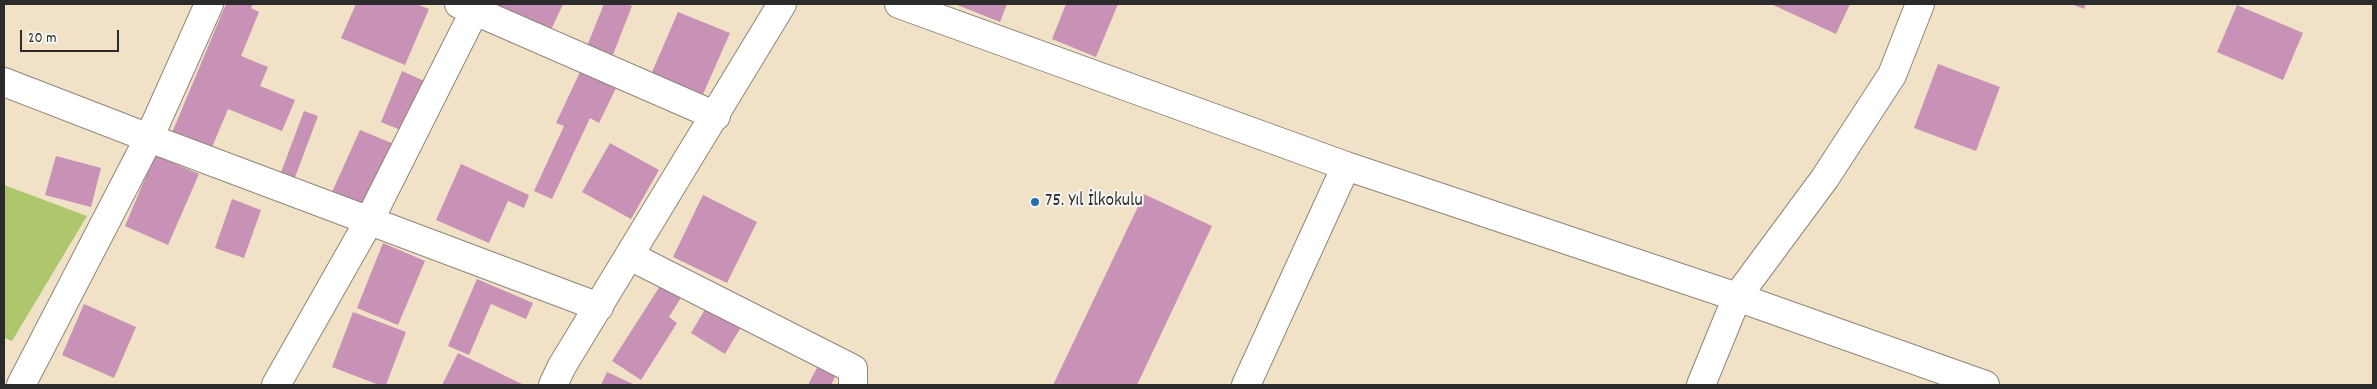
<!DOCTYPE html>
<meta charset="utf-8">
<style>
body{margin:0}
#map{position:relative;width:2377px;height:389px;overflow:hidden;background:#f1e1c7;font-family:Dekko,sans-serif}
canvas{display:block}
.frame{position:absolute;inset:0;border:5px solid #2b2b2b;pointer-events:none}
.scale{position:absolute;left:20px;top:30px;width:99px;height:22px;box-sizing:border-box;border:2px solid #2b2b2b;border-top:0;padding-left:6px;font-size:15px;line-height:18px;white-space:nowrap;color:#2b2b2b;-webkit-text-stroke:4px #f6f6f2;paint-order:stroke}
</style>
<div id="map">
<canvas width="2377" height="389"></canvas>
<div class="frame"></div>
<div class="scale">20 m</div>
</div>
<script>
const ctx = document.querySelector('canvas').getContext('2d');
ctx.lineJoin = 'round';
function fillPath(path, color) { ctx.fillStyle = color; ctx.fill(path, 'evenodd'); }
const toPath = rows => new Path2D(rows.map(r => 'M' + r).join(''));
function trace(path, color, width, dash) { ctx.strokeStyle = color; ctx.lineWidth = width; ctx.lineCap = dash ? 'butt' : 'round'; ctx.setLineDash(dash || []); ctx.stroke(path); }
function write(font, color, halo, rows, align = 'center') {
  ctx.font = font + ' Dekko,sans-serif'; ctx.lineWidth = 4; ctx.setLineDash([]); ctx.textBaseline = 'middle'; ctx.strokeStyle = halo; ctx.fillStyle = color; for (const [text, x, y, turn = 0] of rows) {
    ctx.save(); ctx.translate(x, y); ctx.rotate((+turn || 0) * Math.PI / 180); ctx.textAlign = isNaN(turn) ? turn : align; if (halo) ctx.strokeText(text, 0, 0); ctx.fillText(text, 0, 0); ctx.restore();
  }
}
fillPath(toPath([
 [4,185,87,216,12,341,4,338]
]), '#aec76c');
fillPath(toPath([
 [226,4,253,4,251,8,259,12,241,56,268,67,260,86,295,100,282,131,228,109,210,152,171,135],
 [356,4,416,4,429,9,405,65,341,38],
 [492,4,563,4,551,30],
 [604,4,626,4,632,6,612,57,587,46],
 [955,4,1007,4,1000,22],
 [1066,4,1118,4,1096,57,1052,39],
 [1771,4,1850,4,1836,34],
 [2071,4,2086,4,2084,9],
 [2237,5,2303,33,2283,80,2217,52],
 [678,12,730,33,700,101,649,79],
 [1938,64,2000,87,1976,151,1914,128],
 [402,71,431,84,410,134,381,122],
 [580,72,616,88,599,123,590,118,552,199,534,191,564,126,556,123],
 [304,111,318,116,294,180,280,175],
 [360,130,394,144,366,207,332,192],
 [610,143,659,170,631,219,582,192],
 [155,155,199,174,168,245,125,226],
 [56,156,101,168,91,207,45,195],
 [461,164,529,195,524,208,508,201,489,243,436,220],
 [1144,194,1212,226,1137,385,1053,385],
 [703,195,757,222,727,283,673,257],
 [232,199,261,210,244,258,215,248],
 [383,243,425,261,398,325,357,308],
 [477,279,533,303,526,319,491,304,469,355,448,346],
 [662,283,682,296,669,317,677,323,641,380,612,361],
 [84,304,136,327,114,378,62,355],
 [707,306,741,327,725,354,691,333],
 [353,312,406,332,386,385,379,385,332,367],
 [458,353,524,385,442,385],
 [821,360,839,369,831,385,808,385],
 [607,372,635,385,601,385]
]), '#c792b5');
const minor = toPath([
 [459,4,716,116],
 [899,4,1346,166,1737,297,1985,385],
 [4,82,149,138,209,4],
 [630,256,853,369,853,385],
 [21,385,149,138,599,307],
 [276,385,369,221,478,4],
 [1246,385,1346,166],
 [1701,385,1737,297,1825,178,1892,75,1920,4]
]);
const tertiary = toPath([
 [553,385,562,366,782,4]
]);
trace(minor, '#8e8679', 30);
trace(tertiary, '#8e8679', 30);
trace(minor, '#fff', 28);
trace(tertiary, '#fff', 28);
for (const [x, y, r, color] of [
 [1035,202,5,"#1f6fb2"]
]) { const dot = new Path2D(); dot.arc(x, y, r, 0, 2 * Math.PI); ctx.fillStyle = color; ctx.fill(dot); trace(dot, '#f6f6f2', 2); }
write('19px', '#2b2b2b', '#f6f6f2', [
 ["75. Yıl İlkokulu",1045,202]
], 'left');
</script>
